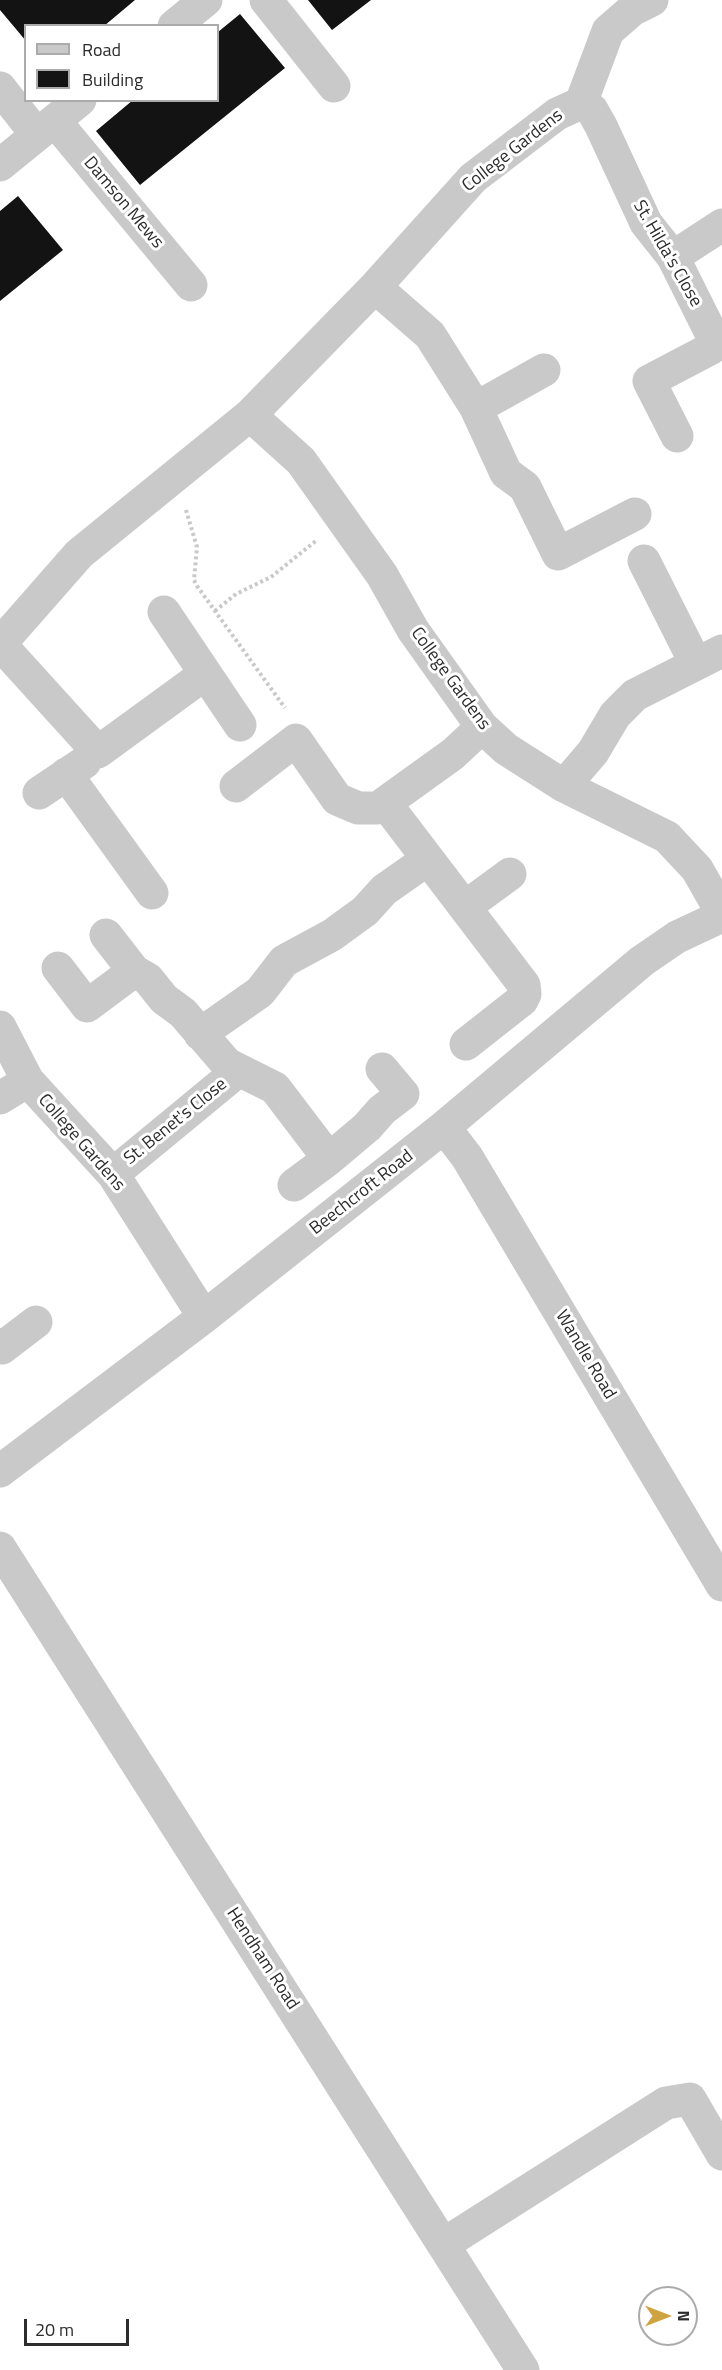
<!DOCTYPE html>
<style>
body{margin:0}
#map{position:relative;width:722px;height:2370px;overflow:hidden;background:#fff;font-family:"Titillium Web",sans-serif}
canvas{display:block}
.legend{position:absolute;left:24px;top:24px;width:195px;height:78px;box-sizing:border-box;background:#fff;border:2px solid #ababab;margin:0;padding:8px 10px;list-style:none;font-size:18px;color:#2c2c2c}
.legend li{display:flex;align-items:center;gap:12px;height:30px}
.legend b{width:30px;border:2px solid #ababab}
.north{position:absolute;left:638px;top:2286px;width:60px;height:60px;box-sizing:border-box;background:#fff;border:2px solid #ababab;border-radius:50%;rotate:90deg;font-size:16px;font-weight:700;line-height:24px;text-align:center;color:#2c2c2c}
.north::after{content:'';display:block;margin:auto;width:21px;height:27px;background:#cea443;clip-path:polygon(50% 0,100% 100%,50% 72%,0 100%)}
.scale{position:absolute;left:24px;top:2319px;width:105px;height:27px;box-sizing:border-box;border:3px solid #2c2c2c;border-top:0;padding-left:8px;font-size:18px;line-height:21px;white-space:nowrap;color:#2c2c2c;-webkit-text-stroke:4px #fff;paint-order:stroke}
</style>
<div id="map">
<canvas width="722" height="2370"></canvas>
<ul class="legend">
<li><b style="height:8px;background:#c9c9c9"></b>Road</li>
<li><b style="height:16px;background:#131313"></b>Building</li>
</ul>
<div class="north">N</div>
<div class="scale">20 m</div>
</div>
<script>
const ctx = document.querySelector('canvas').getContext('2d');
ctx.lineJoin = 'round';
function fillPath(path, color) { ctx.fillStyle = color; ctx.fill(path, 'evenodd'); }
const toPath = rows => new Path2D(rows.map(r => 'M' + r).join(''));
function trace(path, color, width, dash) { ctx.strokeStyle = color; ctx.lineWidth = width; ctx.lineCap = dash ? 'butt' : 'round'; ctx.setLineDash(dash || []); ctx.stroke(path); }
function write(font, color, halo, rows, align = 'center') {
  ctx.font = font + ' "Titillium Web",sans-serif'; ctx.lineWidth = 6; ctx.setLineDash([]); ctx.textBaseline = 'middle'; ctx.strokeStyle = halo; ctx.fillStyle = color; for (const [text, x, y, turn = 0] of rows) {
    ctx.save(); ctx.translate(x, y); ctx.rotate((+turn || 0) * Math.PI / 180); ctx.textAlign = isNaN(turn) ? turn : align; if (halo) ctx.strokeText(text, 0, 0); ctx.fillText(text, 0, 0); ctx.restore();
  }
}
fillPath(toPath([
 [0,0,135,0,104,26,26,26,26,41,0,10],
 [308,0,371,0,332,30],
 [240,14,285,68,140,185,96,131,133,100,218,100,218,32],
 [18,196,63,250,0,301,0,211]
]), '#131313');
trace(toPath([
 [186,510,197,547,194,580,197,586,285,708],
 [215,611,236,594,271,577,317,540]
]), '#c9c9c9', 4, [3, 3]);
trace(toPath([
 [266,0,334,86],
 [174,26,206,0],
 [0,88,37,135],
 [581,103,592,110,601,126,646,223,673,257,712,335,722,334],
 [581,103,608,31,632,10,652,0],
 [55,121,191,285],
 [0,165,80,100],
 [673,257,722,225],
 [375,287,430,335,476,408,506,473,525,487,558,554,635,514],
 [476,408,544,370],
 [250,415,375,287,473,178,557,114,581,103],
 [677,436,649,381,710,349,712,335],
 [644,561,696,664],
 [164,612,240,725],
 [0,644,79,554,250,415,301,461,382,575,413,630,482,727,506,749,564,786,667,837,697,869,722,913],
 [0,644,98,752,205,674],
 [66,774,152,893],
 [236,786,296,740,337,799,358,808,378,808,453,754,482,727],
 [564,786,593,752,615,715,635,695,722,651],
 [39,793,85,762],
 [386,804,524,985,525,994,522,1000,466,1044],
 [465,907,510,874],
 [106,935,134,971],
 [58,968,87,1006,134,971,148,979,164,999,183,1013,227,1064,275,1088,329,1159],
 [0,1027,28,1081,113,1174,204,1317],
 [200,1034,260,992,284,961,332,935,365,911,384,890,428,859],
 [0,1098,28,1081],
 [444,1127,467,1157,722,1585],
 [113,1174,239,1070],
 [294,1185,329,1159,367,1127,382,1110,403,1094,382,1069],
 [0,1345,2,1348,36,1322],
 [0,1471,204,1317,444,1127,642,961,677,937,722,916],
 [0,1548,523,2370],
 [444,2244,666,2103,690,2099,722,2154]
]), '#c9c9c9', 33);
write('18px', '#2c2c2c', '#fff', [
 ["College Gardens",513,151,-38],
 ["Damson Mews",123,203,50],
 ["St. Hilda's Close",667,254,60],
 ["College Gardens",450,679,54],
 ["St. Benet's Close",176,1122,-39],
 ["College Gardens",81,1143,49],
 ["Beechcroft Road",362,1193,-38],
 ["Wandle Road",585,1355,59],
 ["Hendham Road",262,1959,57]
]);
</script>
